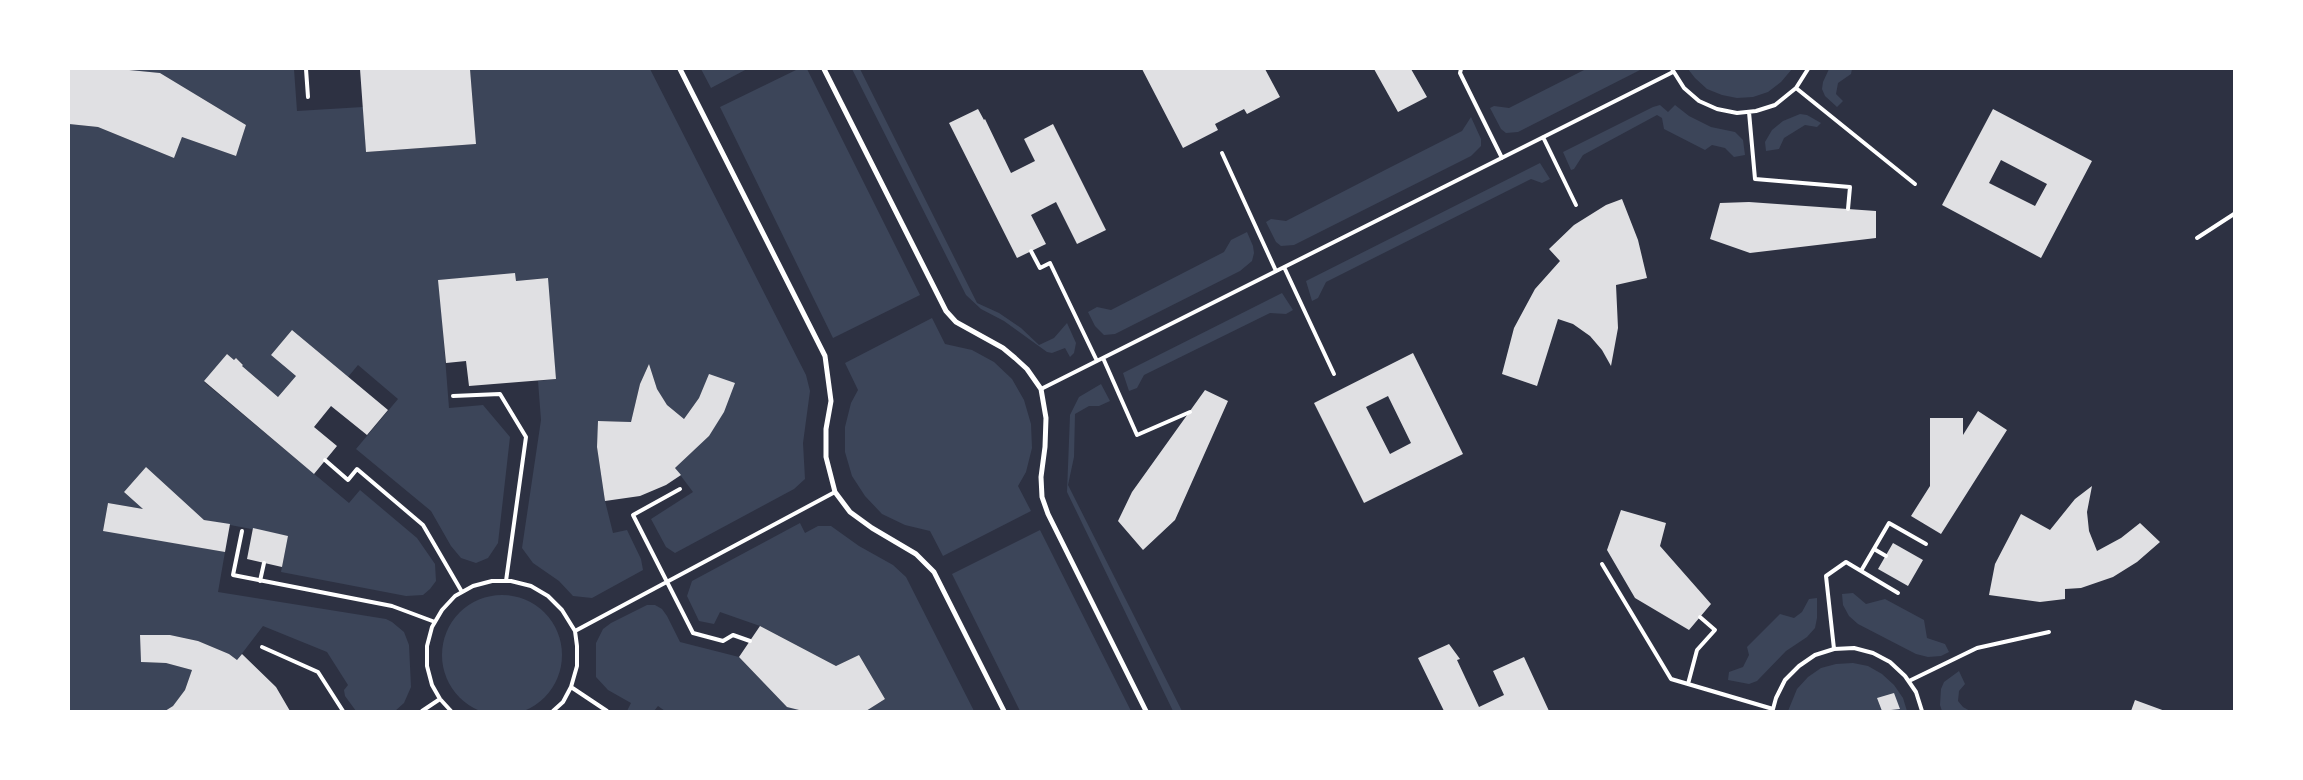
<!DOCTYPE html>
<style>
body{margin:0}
#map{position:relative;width:2303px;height:780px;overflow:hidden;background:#2d3142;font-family:Signika,sans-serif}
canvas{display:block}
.frame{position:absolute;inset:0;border:70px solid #fff;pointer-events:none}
</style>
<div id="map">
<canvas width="2303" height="780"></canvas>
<div class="frame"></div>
</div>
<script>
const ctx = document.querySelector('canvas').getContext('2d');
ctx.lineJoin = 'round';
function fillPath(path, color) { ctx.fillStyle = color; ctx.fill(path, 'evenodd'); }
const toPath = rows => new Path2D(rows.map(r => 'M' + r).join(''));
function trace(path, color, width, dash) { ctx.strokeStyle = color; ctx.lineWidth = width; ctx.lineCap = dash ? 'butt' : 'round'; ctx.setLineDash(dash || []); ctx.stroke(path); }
fillPath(toPath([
 [119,69,294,69,297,111,363,107,366,152,476,144,470,69,650,69,806,375,810,391,803,443,805,479,794,489,675,553,666,547,651,519,693,492,675,468,709,436,709,375,699,398,684,419,667,405,657,389,649,364,640,384,631,422,599,421,597,447,605,501,613,533,627,530,641,559,643,570,592,598,573,596,559,581,533,563,522,548,541,420,538,381,556,379,547,278,516,281,515,274,439,280,449,408,483,405,510,437,498,543,488,558,476,563,461,558,451,546,431,511,356,449,398,399,358,365,348,377,292,330,271,355,296,376,278,397,242,366,243,364,236,358,234,360,227,354,204,382,349,503,360,490,417,538,435,564,436,581,430,589,423,595,406,596,281,572,288,536,204,520,146,467,124,492,143,509,108,503,103,530,225,552,218,592,386,619,392,622,404,632,409,645,411,687,404,703,395,711,356,711,345,696,344,690,348,685,327,652,263,626,237,660,229,654,198,641,170,635,140,635,141,662,166,663,192,670,185,690,173,706,165,711,69,711,69,124,98,127,174,158,182,137,236,156,246,125,160,73],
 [701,69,747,69,711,88],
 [798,69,807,69,920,295,833,338,720,107],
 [852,69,860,69,977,303,999,313,1021,328,1039,345,1054,338,1067,323,1076,343,1074,353,1070,357,1065,348,1052,353,1047,352,1004,321,981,309,966,295],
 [1586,69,1642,69,1518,132,1506,133,1501,129,1490,108,1494,106,1509,108],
 [1688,69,1792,69,1781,82,1768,92,1753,97,1737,98,1722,95,1707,89,1695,78],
 [1829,69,1852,69,1851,74,1838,83,1836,94,1843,101,1837,107,1825,96,1822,89,1823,82],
 [1660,105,1668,112,1675,105,1689,116,1711,127,1735,132,1743,140,1745,155,1734,157,1725,148,1712,145,1705,150,1664,129,1662,118,1657,115,1583,155,1574,169,1571,170,1563,152,1653,107],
 [1800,114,1807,115,1821,123,1817,127,1805,125,1784,138,1779,149,1766,151,1765,142,1772,130,1783,121],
 [1471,117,1481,139,1481,146,1471,156,1294,245,1281,246,1276,242,1266,222,1271,219,1286,221,1387,169,1462,131],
 [1540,163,1550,179,1542,183,1531,179,1326,282,1318,298,1312,301,1306,281],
 [1247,232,1253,246,1254,253,1252,261,1240,271,1115,334,1104,335,1095,326,1088,312,1097,307,1111,310,1224,252,1231,240],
 [1282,293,1293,310,1286,314,1270,313,1144,375,1137,388,1129,391,1123,373],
 [932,318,945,344,972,350,994,362,1012,379,1024,400,1031,424,1032,448,1026,472,1018,486,1031,511,943,556,930,531,905,525,882,514,865,496,852,476,845,452,845,427,851,403,858,390,845,363],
 [1101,384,1110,401,1099,406,1089,406,1075,414,1074,457,1068,485,1182,711,1173,711,1067,492,1070,415,1079,397],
 [800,523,805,533,818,526,831,526,859,546,893,565,906,577,974,711,866,711,885,699,859,655,836,666,760,626,720,612,714,624,699,621,687,596,692,581],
 [1040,530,1131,711,1020,711,952,574],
 [1853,593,1866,604,1885,599,1924,620,1927,638,1945,644,1949,652,1941,656,1928,657,1916,654,1858,624,1849,616,1843,605,1842,594],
 '442 655a60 60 0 1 1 120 0a60 60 0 1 1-120 0Z',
 [1817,598,1817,618,1815,628,1807,637,1786,651,1757,681,1749,684,1728,680,1729,672,1743,667,1749,655,1747,647,1780,614,1794,618,1802,612,1809,599],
 [647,605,655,605,662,609,667,616,680,642,739,657,787,706,803,711,665,711,658,706,654,711,627,711,631,703,608,690,596,677,596,643,603,629,611,623],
 [1853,663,1868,666,1882,674,1894,685,1903,698,1907,711,1788,711,1797,689,1808,677,1821,668,1836,664],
 [1959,671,1965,684,1959,691,1958,701,1963,707,1970,711,1942,711,1940,705,1941,689,1944,682]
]), '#3c4559');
fillPath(toPath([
 [69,69,119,69,160,73,246,125,236,156,182,137,174,158,98,127,69,124],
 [360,69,470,69,476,144,366,152],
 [1142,69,1265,69,1280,97,1247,114,1244,109,1215,124,1218,130,1183,148],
 [1374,69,1411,69,1427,97,1398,112],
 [978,109,984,120,985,119,1011,173,1035,161,1024,139,1053,124,1106,230,1077,244,1056,202,1031,215,1046,244,1017,258,949,123],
 [1993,109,2092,161,2041,258,1942,205],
 [2001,160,2047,184,2035,206,1989,183],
 [1622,199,1638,240,1647,278,1616,285,1618,328,1611,366,1602,350,1590,336,1573,324,1558,319,1537,386,1502,374,1514,328,1535,289,1560,261,1549,249,1574,225,1606,205],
 [1749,202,1876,211,1876,238,1750,253,1710,239,1720,203],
 [515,273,516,281,548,278,556,379,469,386,466,361,446,363,438,280],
 [292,330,388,410,367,435,331,406,314,427,337,446,314,474,204,381,227,354,234,360,236,358,243,365,242,366,278,397,296,376,271,355],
 [1413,353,1463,454,1364,503,1314,403],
 [1388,396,1411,443,1390,454,1366,407],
 [649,364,657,389,667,405,684,419,699,398,709,374,735,383,724,412,709,436,675,468,681,475,666,485,640,496,605,501,597,447,598,421,631,422,640,384],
 [1205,390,1228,401,1175,520,1143,550,1118,521,1132,492],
 [1978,411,2007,430,1941,534,1911,516,1930,486,1930,418,1963,418,1963,435],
 [146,467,204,520,230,524,225,552,103,531,108,503,143,509,124,492],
 [2092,486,2087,512,2089,531,2097,551,2121,538,2140,523,2160,542,2137,562,2113,577,2081,588,2065,589,2065,599,2040,602,1989,595,1995,564,2021,514,2050,530,2075,499],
 [1621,510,1666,523,1660,546,1711,604,1689,630,1635,598,1607,550],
 [253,528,288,536,282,567,247,559],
 [1893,543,1923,560,1908,586,1878,569],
 [760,626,836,666,859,655,885,699,866,711,803,711,787,707,739,657],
 [140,635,170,635,198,641,229,654,237,660,242,654,276,687,290,711,165,711,173,706,185,690,192,670,166,663,141,662],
 [1449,644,1460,659,1457,660,1479,707,1504,695,1493,671,1524,657,1549,711,1444,711,1418,658],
 [1894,693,1900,709,1882,711,1877,698],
 [2135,700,2165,711,2131,711]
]), '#e0e0e3');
trace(toPath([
 [306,69,308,97],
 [1461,69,1460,73,1502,158],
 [1672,69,1684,88,1699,101,1717,109,1737,113,1756,111,1775,105,1796,88,1808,69],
 [1796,88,1915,184],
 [1749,112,1755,179,1850,187,1848,209],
 [1543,137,1576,205],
 [1222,153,1276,271],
 [2197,238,2234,214],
 [1031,251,1040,268,1050,263,1097,361],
 [1284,267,1334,374],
 [1103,358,1137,435,1190,412],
 [1041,389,1673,72],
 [453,396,500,394,526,437,506,581],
 [325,460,348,480,357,469,423,525,462,592],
 [680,489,633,515,693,633,723,641,733,635,750,641],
 [242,531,233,575,392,606,435,622],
 [1874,549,1886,556],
 [1602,564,1671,679,1773,709],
 [1861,571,1889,523,1926,544],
 [260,581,264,563],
 [575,631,835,492],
 [262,647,318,672,343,711],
 [1834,649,1826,576,1846,562,1898,593],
 [1909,681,1977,648,2049,632],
 [1688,684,1697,650,1715,630,1700,617],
 [571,687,607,711],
 [1773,709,1776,698,1785,680,1799,666,1815,655,1834,649,1854,648,1873,653,1890,662,1905,676,1916,692,1922,711],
 [422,711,440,699],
 [451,711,440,699,432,685,427,666,427,646,432,627,442,610,455,596,473,586,492,581,511,581,531,586,548,596,562,610,575,631,577,646,577,666,571,687,563,702,553,711]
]), '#fff', 4);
trace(toPath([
 [680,69,825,356,831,401,826,429,826,457,835,492,850,512,872,528,916,554,934,572,1004,711],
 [824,69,946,311,956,322,1003,348,1015,358,1027,369,1041,389,1046,418,1045,447,1041,477,1042,497,1048,514,1146,711]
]), '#fff', 5);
</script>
